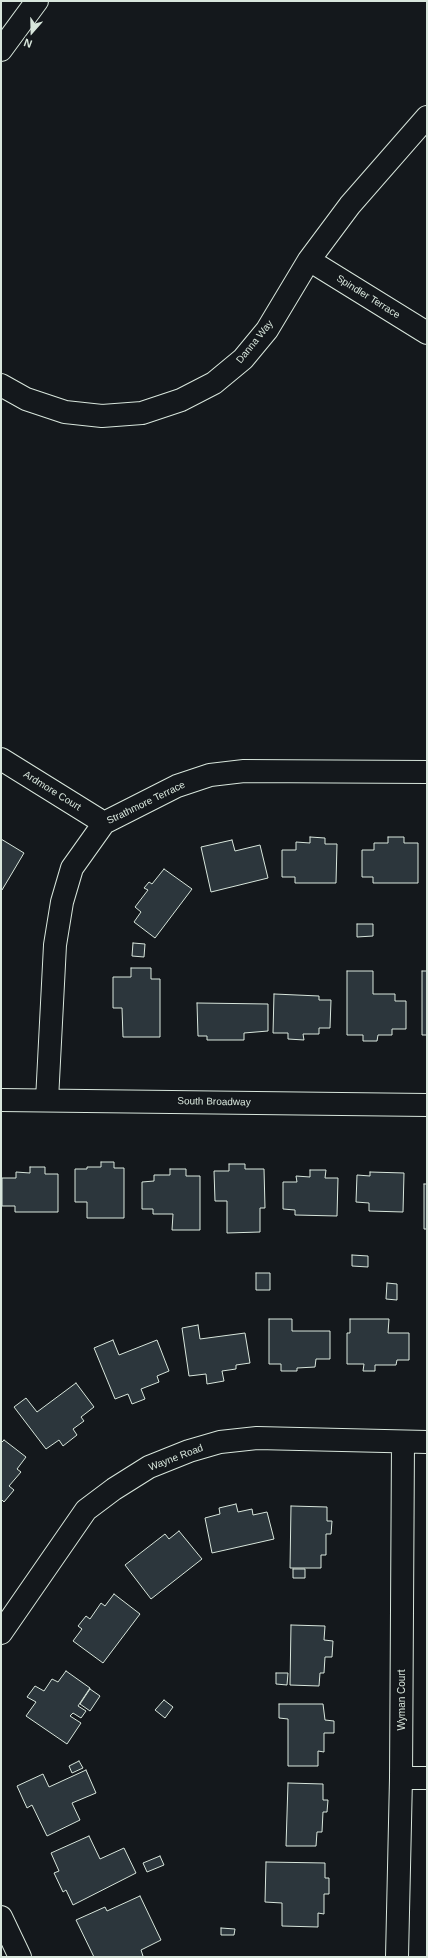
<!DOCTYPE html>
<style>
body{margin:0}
#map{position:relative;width:428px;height:1958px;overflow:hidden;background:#14181c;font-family:Helvetica,sans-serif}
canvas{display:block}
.frame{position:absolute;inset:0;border:2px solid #d8e6dc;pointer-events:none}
.north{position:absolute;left:12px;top:12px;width:40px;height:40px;-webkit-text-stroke:3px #14181c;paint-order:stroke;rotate:200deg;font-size:11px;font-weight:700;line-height:16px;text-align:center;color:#d8e6dc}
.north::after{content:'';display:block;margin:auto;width:14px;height:18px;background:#d8e6dc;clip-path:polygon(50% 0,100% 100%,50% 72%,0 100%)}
</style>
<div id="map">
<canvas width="428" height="1958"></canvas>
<div class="frame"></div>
<div class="north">N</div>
</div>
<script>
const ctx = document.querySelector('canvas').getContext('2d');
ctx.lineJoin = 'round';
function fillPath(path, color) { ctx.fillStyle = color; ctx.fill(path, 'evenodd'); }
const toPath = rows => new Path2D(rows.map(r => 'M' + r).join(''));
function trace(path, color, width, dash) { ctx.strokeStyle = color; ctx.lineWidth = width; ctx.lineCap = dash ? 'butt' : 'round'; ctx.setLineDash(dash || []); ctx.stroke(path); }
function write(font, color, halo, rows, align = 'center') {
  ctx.font = font + ' Helvetica,sans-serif'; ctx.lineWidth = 3; ctx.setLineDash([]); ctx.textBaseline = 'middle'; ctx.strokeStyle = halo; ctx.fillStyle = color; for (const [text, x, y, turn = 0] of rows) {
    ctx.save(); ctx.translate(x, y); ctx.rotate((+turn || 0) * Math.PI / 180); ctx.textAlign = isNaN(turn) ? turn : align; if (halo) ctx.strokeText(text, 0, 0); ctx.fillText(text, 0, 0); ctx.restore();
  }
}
const building = toPath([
 [310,837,325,838,325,844,337,844,336,883,295,883,295,877,282,877,282,850,296,850,296,842,310,843,310,837],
 [388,837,404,837,404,843,418,843,418,883,373,883,373,877,362,877,362,850,374,850,374,843,388,843,388,837],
 [1,839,24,853,2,890,1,889,1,839],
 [232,840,235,851,260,845,268,878,211,892,201,847,232,840],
 [164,869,192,889,155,938,134,922,141,912,135,907,148,890,144,888,149,882,152,884,164,869],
 [357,924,373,924,373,936,357,937,357,924],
 [133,943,145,944,144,957,132,956,133,943],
 [131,968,151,968,151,979,160,979,160,1037,123,1037,122,1008,113,1008,113,977,131,977,131,968],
 [347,971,373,971,373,994,395,994,395,1001,406,1001,406,1029,392,1029,392,1035,378,1035,377,1041,363,1041,363,1035,347,1035,347,971],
 [422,971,427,971,427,1035,422,1035,422,971],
 [274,994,319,996,319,1000,331,1000,330,1028,319,1028,319,1034,303,1034,304,1040,288,1039,288,1033,273,1033,274,994],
 [197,1003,268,1004,268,1031,244,1033,244,1040,207,1040,207,1036,198,1036,197,1003],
 [101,1162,114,1162,114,1168,124,1168,124,1218,87,1218,87,1202,75,1202,75,1169,87,1169,87,1167,101,1167,101,1162],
 [229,1164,245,1164,245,1169,264,1169,265,1208,260,1208,260,1232,227,1233,227,1201,215,1201,214,1171,229,1171,229,1164],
 [30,1167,45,1167,45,1174,58,1174,58,1212,15,1212,15,1206,2,1206,2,1178,16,1178,16,1172,30,1173,30,1167],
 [170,1169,186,1169,186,1176,200,1176,200,1230,172,1230,173,1214,153,1214,153,1209,142,1209,142,1182,154,1181,154,1175,170,1175,170,1169],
 [310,1170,326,1170,325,1178,338,1178,337,1216,295,1215,295,1210,283,1209,283,1182,297,1182,296,1176,310,1177,310,1170],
 [370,1172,404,1173,403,1212,369,1211,369,1203,356,1202,357,1175,370,1176,370,1172],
 [424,1184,427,1184,427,1229,424,1229,424,1184],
 [352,1255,368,1256,368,1267,352,1266,352,1255],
 [256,1273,270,1273,270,1290,256,1290,256,1273],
 [387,1283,397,1284,397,1300,386,1299,387,1283],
 [269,1319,292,1319,292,1331,330,1331,330,1359,316,1359,315,1367,297,1368,297,1371,281,1371,281,1364,269,1364,269,1319],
 [350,1319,389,1319,388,1333,409,1333,409,1360,397,1360,396,1365,375,1365,375,1371,363,1371,364,1364,347,1364,347,1333,350,1333,350,1319],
 [198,1325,200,1339,245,1333,250,1363,236,1365,236,1369,222,1371,224,1381,207,1384,206,1374,189,1376,182,1328,198,1325],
 [113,1340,119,1355,157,1340,169,1371,157,1376,159,1382,141,1389,145,1399,132,1404,128,1394,115,1399,94,1348,113,1340],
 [76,1383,94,1407,81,1417,84,1421,73,1429,77,1435,63,1446,59,1440,46,1449,14,1407,26,1398,37,1412,76,1383],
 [4,1440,26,1457,17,1469,21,1472,9,1486,14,1490,4,1502,1,1499,1,1443,4,1440],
 [236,1504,238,1512,252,1509,253,1515,267,1512,274,1539,212,1553,205,1518,220,1514,219,1508,236,1504],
 [291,1506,327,1507,327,1521,332,1521,331,1534,326,1534,326,1555,321,1555,321,1568,290,1568,291,1506],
 [179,1531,202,1559,151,1599,125,1565,165,1534,169,1539,179,1531],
 [293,1569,305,1569,305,1578,293,1578,293,1569],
 [114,1594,140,1614,103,1663,73,1641,82,1629,78,1626,86,1616,90,1619,101,1603,105,1606,114,1594],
 [291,1625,325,1626,324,1640,333,1641,332,1657,325,1657,324,1673,320,1673,319,1686,290,1685,291,1625],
 [66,1671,90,1688,78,1706,86,1711,81,1718,73,1713,70,1716,81,1723,67,1744,26,1716,36,1702,27,1697,35,1686,44,1691,52,1679,58,1682,66,1671],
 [276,1673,288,1673,287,1685,276,1684,276,1673],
 [90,1689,100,1696,90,1711,80,1704,90,1689],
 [164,1700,173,1707,165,1718,155,1710,164,1700],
 [279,1704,323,1704,325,1720,334,1721,334,1733,324,1733,324,1752,318,1751,318,1766,288,1766,288,1719,279,1718,279,1704],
 [79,1761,83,1768,72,1773,69,1766,79,1761],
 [86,1770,96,1793,72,1803,80,1820,47,1836,32,1805,27,1808,17,1786,43,1774,49,1787,86,1770],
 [288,1783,323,1784,323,1800,328,1800,327,1812,323,1812,322,1832,317,1832,316,1846,286,1846,288,1783],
 [89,1836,100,1859,124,1848,136,1873,73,1905,66,1890,63,1892,54,1873,59,1871,51,1853,89,1836],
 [160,1856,164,1865,147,1872,143,1863,160,1856],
 [266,1862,325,1863,325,1878,329,1878,329,1894,324,1894,324,1914,318,1913,318,1927,282,1926,282,1903,265,1902,266,1862],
 [140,1896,161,1940,141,1950,143,1956,140,1957,94,1957,76,1920,105,1907,107,1911,140,1896],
 [221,1928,235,1929,234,1935,221,1935,221,1928]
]);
fillPath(building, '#2c363c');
trace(building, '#d8e6dc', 1);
const minor = toPath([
 [309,260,427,333],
 [1,385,26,399,65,412,102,416,142,413,181,400,214,383,243,359,267,330,309,260,350,205,427,117],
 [1,759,104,823],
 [1,1100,427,1105],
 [47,1100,55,945,62,902,72,868,104,823,177,786,210,775,244,771,427,772],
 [1,1633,86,1510,114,1489,149,1467,189,1451,220,1442,257,1438,427,1442],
 [401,1778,427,1778],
 [1,1917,20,1957],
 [397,1957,401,1778,403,1442]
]);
const tertiary = toPath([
 [1,50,37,1]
]);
trace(minor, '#d8e6dc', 24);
trace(tertiary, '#d8e6dc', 24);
trace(minor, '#14181c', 22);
trace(tertiary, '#14181c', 22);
write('10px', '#d8e6dc', '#14181c', [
 ["Spindler Terrace",368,297,32],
 ["Danna Way",255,342,-51],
 ["Ardmore Court",52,791,32],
 ["Strathmore Terrace",146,803,-26],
 ["South Broadway",214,1102,1],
 ["Wayne Road",176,1458,-21],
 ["Wyman Court",402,1700,-90]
]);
</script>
